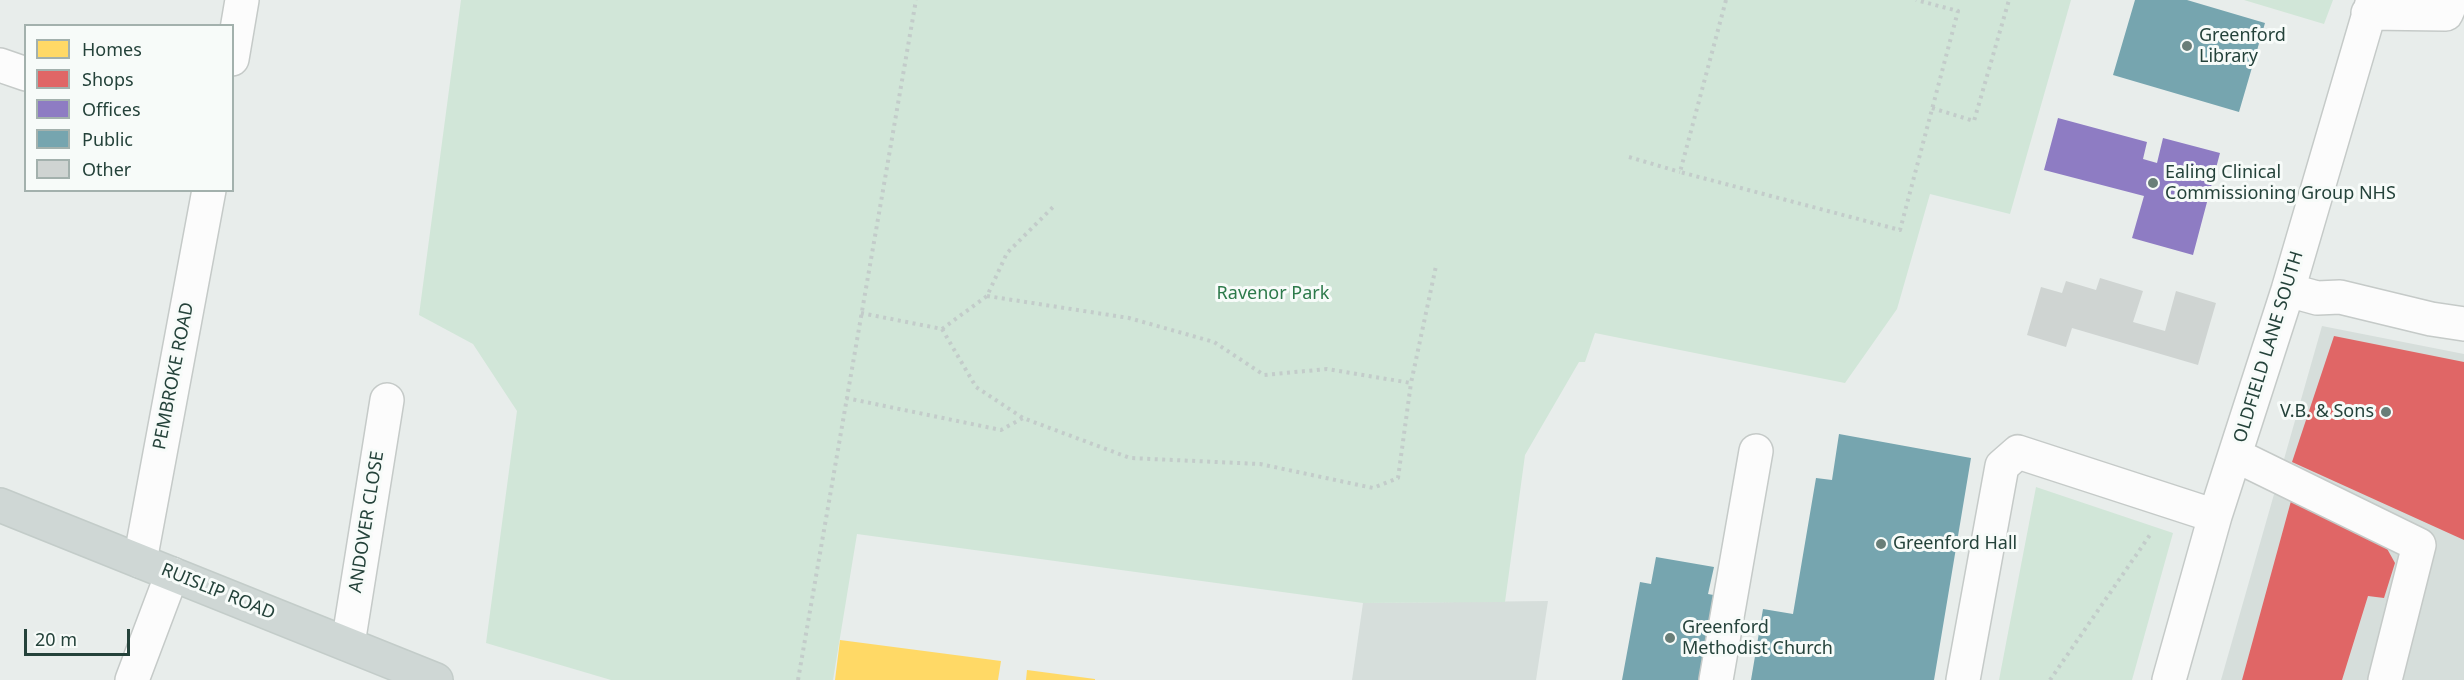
<!DOCTYPE html>
<style>
body{margin:0}
#map{position:relative;width:2464px;height:680px;overflow:hidden;background:#e8edeb;font-family:"Noto Sans",sans-serif}
canvas{display:block}
.legend{position:absolute;left:24px;top:24px;width:210px;height:168px;box-sizing:border-box;background:#f7fbf9;border:2px solid #a3b1ad;margin:0;padding:8px 10px;list-style:none;font-size:18px;color:#24423a}
.legend li{display:flex;align-items:center;gap:12px;height:30px}
.legend b{width:30px;border:2px solid #a3b1ad}
.scale{position:absolute;left:24px;top:629px;width:106px;height:27px;box-sizing:border-box;border:3px solid #24423a;border-top:0;padding-left:8px;font-size:18px;line-height:21px;white-space:nowrap;color:#24423a;-webkit-text-stroke:4px #f7fbf9;paint-order:stroke}
</style>
<div id="map">
<canvas width="2464" height="680"></canvas>
<ul class="legend">
<li><b style="height:16px;background:#ffd966"></b>Homes</li>
<li><b style="height:16px;background:#e06666"></b>Shops</li>
<li><b style="height:16px;background:#8e7cc3"></b>Offices</li>
<li><b style="height:16px;background:#76a5af"></b>Public</li>
<li><b style="height:16px;background:#cfd4d2"></b>Other</li>
</ul>
<div class="scale">20 m</div>
</div>
<script>
const ctx = document.querySelector('canvas').getContext('2d');
ctx.lineJoin = 'round';
function fillPath(path, color) { ctx.fillStyle = color; ctx.fill(path, 'evenodd'); }
const toPath = rows => new Path2D(rows.map(r => 'M' + r).join(''));
function trace(path, color, width, dash) { ctx.strokeStyle = color; ctx.lineWidth = width; ctx.lineCap = dash ? 'butt' : 'round'; ctx.setLineDash(dash || []); ctx.stroke(path); }
function write(font, color, halo, rows, align = 'center') {
  ctx.font = font + ' "Noto Sans",sans-serif'; ctx.lineWidth = 6; ctx.setLineDash([]); ctx.textBaseline = 'middle'; ctx.strokeStyle = halo; ctx.fillStyle = color; for (const [text, x, y, turn = 0] of rows) {
    ctx.save(); ctx.translate(x, y); ctx.rotate((+turn || 0) * Math.PI / 180); ctx.textAlign = isNaN(turn) ? turn : align; if (halo) ctx.strokeText(text, 0, 0); ctx.fillText(text, 0, 0); ctx.restore();
  }
}
fillPath(toPath([
 [2322,326,2464,354,2464,680,2221,680],
 [1548,601,1536,680,1352,680,1363,603]
]), '#d6dedb');
fillPath(toPath([
 [461,0,2071,0,2010,214,1930,194,1897,309,1845,383,1595,333,1585,362,1579,362,1525,455,1505,602,1363,603,857,534,833,680,611,680,486,643,517,411,473,344,419,315],
 [2244,0,2333,0,2324,24],
 [2036,487,2173,533,2132,680,1999,680]
]), '#d1e6d8');
fillPath(toPath([
 [840,640,1001,661,998,680,835,680],
 [1027,670,1095,679,1095,680,1026,680]
]), '#ffd966');
fillPath(toPath([
 [2334,336,2464,362,2464,540,2292,462],
 [2291,501,2385,545,2395,563,2384,598,2368,596,2342,680,2242,680]
]), '#e06666');
fillPath(toPath([
 [2058,118,2147,142,2143,159,2157,163,2163,138,2220,153,2193,255,2132,238,2144,196,2044,170]
]), '#8e7cc3');
fillPath(toPath([
 [2135,0,2187,0,2265,23,2239,112,2113,75],
 [1839,434,1971,458,1934,680,1751,680,1763,609,1793,614,1816,478,1832,480],
 [1656,557,1714,567,1708,594,1719,596,1703,680,1622,680,1640,582,1651,584]
]), '#76a5af');
fillPath(toPath([
 [2100,278,2143,291,2133,322,2165,331,2176,291,2216,303,2198,365,2072,328,2066,347,2027,335,2041,287,2062,293,2066,281,2096,290]
]), '#cfd4d2');
const minor = toPath([
 [2368,13,2446,14,2452,0],
 [232,59,242,0],
 [0,65,26,74],
 [2288,290,2317,298,2340,297,2431,319,2464,324],
 [2235,455,2419,545,2385,680],
 [140,561,209,190],
 [348,644,387,400],
 [132,680,172,574],
 [1716,680,1756,451],
 [1963,680,2002,466,2018,452,2215,516],
 [2169,680,2215,516,2288,290,2373,0]
]);
const major = toPath([
 [0,505,436,680]
]);
trace(minor, '#c5cac8', 36);
trace(major, '#c3ccc9', 36);
trace(toPath([
 [1726,0,1680,172,1900,230,1958,11,1916,0],
 [1932,108,1974,121,2009,0],
 [1629,157,1680,172],
 [987,296,1129,318,1214,342,1264,375,1327,369,1411,383,1436,266],
 [861,313,942,329,987,296,1007,253,1055,205],
 [942,329,976,387,1023,418,1130,458,1260,464,1373,488,1398,478,1411,383],
 [846,398,1001,430,1023,418],
 [798,680,916,0],
 [2050,680,2152,532]
]), '#c3ccca', 4, [3, 4.5]);
trace(minor, '#fcfcfc', 33);
trace(major, '#cfd7d5', 33);
for (const [x, y, r, color] of [
 [2187,46,6,"#697e78"],
 [2153,183,6,"#697e78"],
 [2386,412,6,"#697e78"],
 [1881,544,6,"#697e78"],
 [1670,638,6,"#697e78"]
]) { const dot = new Path2D(); dot.arc(x, y, r, 0, 2 * Math.PI); ctx.fillStyle = color; ctx.fill(dot); trace(dot, '#f7fbf9', 2); }
write('18px', '#24423a', '#f7fbf9', [
 ["Greenford",2199,36],
 ["Library",2199,57],
 ["Ealing Clinical",2165,173],
 ["Commissioning Group NHS",2165,194],
 ["V.B. & Sons",2374,412,"right"],
 ["Greenford Hall",1893,544],
 ["Greenford",1682,628],
 ["Methodist Church",1682,649]
], 'left');
write('18px', '#2d7a4b', '#f7fbf9', [
 ["Ravenor Park",1273,294]
]);
write('18px', '#24423a', '#f7fbf9', [
 ["OLDFIELD LANE SOUTH",2269,347,-73],
 ["PEMBROKE ROAD",174,376,-79],
 ["ANDOVER CLOSE",367,522,-81],
 ["RUISLIP ROAD",218,592,22]
]);
</script>
